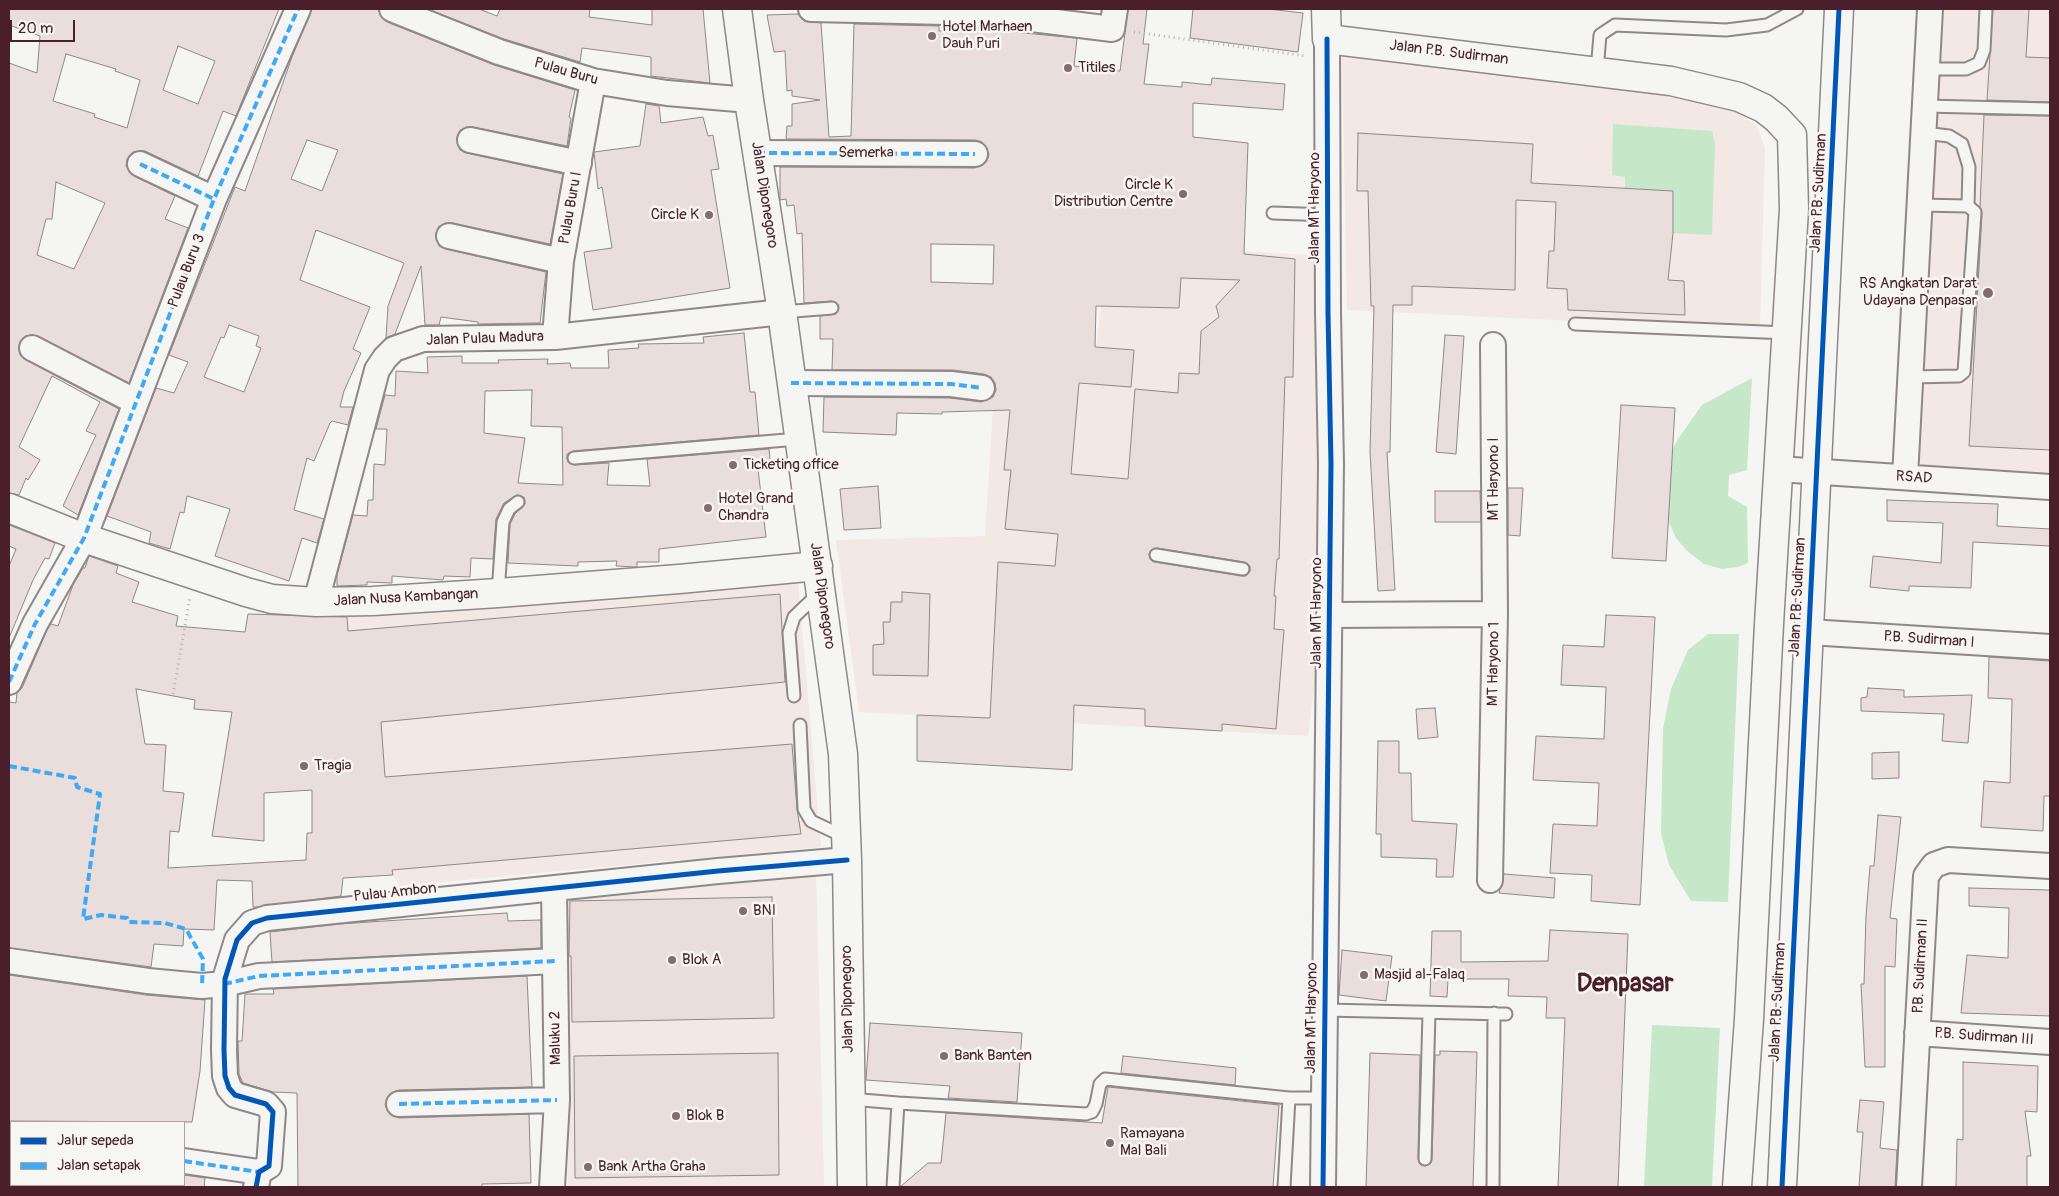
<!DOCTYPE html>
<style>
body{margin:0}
#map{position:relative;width:2059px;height:1196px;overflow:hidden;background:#f5f5f3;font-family:Pangolin,sans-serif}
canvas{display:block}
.frame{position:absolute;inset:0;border:10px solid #4a1f2b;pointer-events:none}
.legend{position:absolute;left:10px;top:1121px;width:175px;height:65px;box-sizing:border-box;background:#f6f6f2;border:1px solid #b1a0a2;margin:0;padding:6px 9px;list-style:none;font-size:15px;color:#4a1f2b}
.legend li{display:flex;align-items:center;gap:10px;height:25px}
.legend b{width:25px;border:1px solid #b1a0a2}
.scale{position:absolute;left:10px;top:20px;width:65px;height:22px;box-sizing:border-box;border:2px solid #4a1f2b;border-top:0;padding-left:6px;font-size:15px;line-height:18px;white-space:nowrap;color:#4a1f2b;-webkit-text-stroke:4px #f6f6f2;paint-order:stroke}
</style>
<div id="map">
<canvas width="2059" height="1196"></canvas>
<div class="frame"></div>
<ul class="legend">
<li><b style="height:6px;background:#0057b8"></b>Jalur sepeda</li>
<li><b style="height:6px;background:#3fa9f5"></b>Jalan setapak</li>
</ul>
<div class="scale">20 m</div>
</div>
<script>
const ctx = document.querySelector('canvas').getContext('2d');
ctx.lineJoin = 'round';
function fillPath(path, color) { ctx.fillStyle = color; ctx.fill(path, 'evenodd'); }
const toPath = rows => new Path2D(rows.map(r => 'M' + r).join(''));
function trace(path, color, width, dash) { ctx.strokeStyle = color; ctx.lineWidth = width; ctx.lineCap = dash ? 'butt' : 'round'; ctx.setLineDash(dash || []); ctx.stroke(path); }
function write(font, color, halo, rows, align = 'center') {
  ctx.font = font + ' Pangolin,sans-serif'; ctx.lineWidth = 5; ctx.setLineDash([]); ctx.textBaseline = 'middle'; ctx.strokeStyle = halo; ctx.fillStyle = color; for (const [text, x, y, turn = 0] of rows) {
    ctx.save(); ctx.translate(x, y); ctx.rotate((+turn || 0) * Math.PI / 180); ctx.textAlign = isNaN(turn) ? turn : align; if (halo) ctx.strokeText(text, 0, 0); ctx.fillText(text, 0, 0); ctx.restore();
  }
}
fillPath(toPath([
 [1942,9,2050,9,2050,473,1917,466],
 [1342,53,1613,83,1724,102,1757,126,1765,148,1760,330,1347,310],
 [1108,245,1314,255,1326,596,1308,736,859,712,836,540,985,536,994,390,1006,378,1092,385],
 [798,580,821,847,399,886,393,875,350,878,344,788,219,796,248,614,347,616],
 [816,866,824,1187,568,1187,562,886]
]), '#f3e8e3');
fillPath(toPath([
 [1613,124,1712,131,1715,143,1712,235,1673,233,1673,191,1625,188,1625,177,1612,175],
 [1752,378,1747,470,1729,475,1728,496,1747,507,1748,563,1738,567,1722,569,1704,564,1686,550,1676,538,1668,520,1672,451,1678,439,1702,405],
 [1708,634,1739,634,1728,902,1691,901,1669,865,1661,833,1663,728,1671,689,1688,650],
 [1652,1025,1720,1028,1712,1187,1644,1187]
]), '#c6e8c9');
const building = toPath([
 [9,9,279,9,236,116,223,111,198,176,145,151,133,152,127,159,126,166,134,176,175,196,165,219,188,228,129,383,38,336,25,336,20,342,20,355,26,360,119,409,78,515,63,506,96,435,86,431,100,402,52,376,19,447,40,460,28,480,26,478,19,495,9,493,9,63,37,73,40,36,9,25,9,9],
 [178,46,215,61,198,104,163,90,178,46],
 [66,54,116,69,115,71,140,80,127,128,94,117,95,114,53,101,66,54],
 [56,182,105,203,74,269,37,255,46,219,52,219,56,182],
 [312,9,379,9,381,17,387,22,494,65,575,90,569,117,571,118,567,146,473,127,460,130,457,138,460,150,467,153,563,174,550,244,452,223,439,226,436,233,439,246,446,249,546,272,540,323,478,324,478,322,441,317,439,325,425,325,421,266,395,334,386,338,388,306,404,263,316,230,300,280,370,307,353,349,361,353,344,391,340,407,353,407,348,425,332,421,330,423,314,461,307,458,294,510,324,519,317,543,302,538,289,581,215,556,230,509,187,496,184,513,180,512,170,549,149,543,151,532,107,516,156,388,174,393,188,362,169,355,235,187,245,191,292,57,312,9],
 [307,140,338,150,322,191,291,179,307,140],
 [229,325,259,336,256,346,261,348,244,392,204,377,221,337,224,338,229,325],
 [428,9,479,9,497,16,500,9,590,9,589,17,652,25,652,9,703,9,710,83,651,76,651,57,582,48,580,62,504,39,428,9],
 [1128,9,1147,9,1143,44,1149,44,1144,84,1182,87,1182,82,1211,85,1212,78,1285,84,1283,110,1193,103,1193,137,1248,143,1244,254,1295,259,1293,377,1285,377,1279,559,1277,559,1274,596,1276,596,1274,629,1284,630,1276,729,1222,724,1222,731,1145,726,1145,709,1074,705,1072,770,917,761,917,715,990,718,998,562,1055,566,1058,534,1005,529,1011,470,1004,470,1010,410,942,412,942,414,897,413,896,435,823,432,824,397,950,398,981,402,993,397,996,390,995,383,991,377,984,374,953,370,832,370,833,339,820,339,820,316,836,314,839,307,832,301,804,303,802,233,797,234,794,205,787,206,786,199,780,200,780,167,975,168,987,161,989,154,982,142,975,140,786,139,787,126,792,126,792,104,820,100,792,96,792,90,787,91,785,51,774,52,767,15,798,14,804,21,821,23,829,137,851,136,854,24,939,26,939,31,992,30,1077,38,1074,66,1120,71,1128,9],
 [931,244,994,245,993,284,931,282,931,244],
 [1181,278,1240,280,1216,306,1219,317,1201,331,1199,374,1179,373,1178,393,1135,389,1128,479,1071,474,1079,383,1131,387,1134,350,1095,347,1096,306,1179,308,1181,278],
 [1157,548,1244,562,1250,566,1250,571,1246,576,1242,576,1155,562,1151,560,1149,554,1151,550,1157,548],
 [1193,9,1268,9,1303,13,1298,52,1190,38,1193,9],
 [1993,9,2029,9,2026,57,2050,58,2050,102,1987,100,1993,9],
 [646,104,659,106,661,123,703,117,708,136,713,135,719,169,711,170,730,288,593,310,584,252,612,248,602,187,598,189,594,152,640,146,646,104],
 [1984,115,2050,116,2050,450,1969,446,1982,213,1980,207,1984,115],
 [1358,133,1533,144,1531,183,1673,191,1673,233,1668,280,1684,281,1685,315,1568,310,1567,289,1547,288,1549,251,1554,251,1556,202,1516,200,1515,290,1412,286,1412,305,1393,305,1390,452,1387,452,1395,590,1378,591,1370,452,1374,306,1371,306,1368,191,1357,191,1358,133],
 [744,333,750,392,755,392,759,435,573,451,567,454,567,459,574,465,609,463,607,485,650,486,647,459,769,449,771,468,758,469,766,537,659,549,659,562,637,562,637,567,616,566,617,561,578,562,578,566,508,563,510,524,515,514,525,504,524,497,517,495,504,503,496,519,493,559,471,558,470,577,444,576,443,580,392,576,392,583,367,582,367,585,337,586,337,575,353,515,367,516,368,500,373,500,374,464,385,465,387,429,376,429,385,395,395,396,396,371,428,373,427,357,462,356,462,363,499,363,498,360,548,359,547,364,570,363,571,368,609,368,608,350,639,348,638,344,704,343,703,337,744,333],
 [532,390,531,426,562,427,563,485,518,483,525,438,484,433,485,391,532,390],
 [1445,335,1464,336,1456,454,1436,452,1445,335],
 [1621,405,1675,408,1666,561,1612,558,1621,405],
 [878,486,881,528,844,530,840,489,878,486],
 [1508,488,1523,488,1520,536,1508,535,1508,488],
 [1435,491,1480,491,1481,522,1435,522,1435,491],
 [1887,500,1998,504,1997,526,2050,529,2050,546,1973,542,1971,588,1909,586,1909,591,1870,587,1873,556,1941,563,1943,523,1887,521,1887,500],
 [9,525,55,543,49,559,45,558,33,580,9,638,9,566,16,549,9,546,9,525],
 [89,556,118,566,116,573,139,582,132,602,178,616,176,626,245,632,248,614,347,617,348,631,780,594,785,682,381,722,385,777,792,744,797,809,801,834,392,870,393,875,343,878,341,896,257,907,253,907,252,881,217,880,214,930,184,929,183,946,154,944,151,967,9,948,9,702,16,703,17,693,22,688,47,630,51,624,58,626,73,585,83,568,85,568,89,556],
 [136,689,195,700,194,709,232,712,212,836,264,841,264,793,312,790,312,833,307,833,306,860,168,868,170,831,179,832,184,793,163,791,166,745,145,744,136,689],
 [902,592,930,594,928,676,873,675,873,645,884,644,883,622,890,622,891,602,902,602,902,592],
 [1606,615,1655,617,1640,905,1591,901,1592,875,1550,873,1553,824,1597,826,1599,783,1533,780,1536,736,1604,739,1606,687,1561,685,1563,645,1604,647,1606,615],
 [1989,657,2050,661,2050,796,2044,796,2043,831,1981,827,1984,781,2010,783,2012,699,1988,698,1989,657],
 [1868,688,1904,690,1904,697,1972,695,1968,743,1942,741,1944,714,1861,711,1861,698,1867,697,1868,688],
 [1435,708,1438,737,1418,739,1416,709,1435,708],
 [1378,741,1399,741,1399,773,1411,773,1412,821,1457,824,1453,877,1436,877,1437,859,1381,857,1381,834,1376,834,1378,741],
 [1899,752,1899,778,1872,779,1872,753,1899,752],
 [1878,815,1901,817,1890,918,1897,919,1895,967,1885,966,1885,1067,1865,1067,1861,984,1864,984,1866,916,1870,866,1874,866,1878,815],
 [1504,874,1555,878,1554,898,1499,893,1504,874],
 [1969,888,2050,890,2050,1016,1961,1013,1967,955,2008,958,2009,908,1969,906,1969,888],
 [772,897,774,1018,572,1022,571,956,569,956,570,901,772,897],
 [507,913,508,921,541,920,541,948,272,962,270,932,339,924,507,913],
 [1550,930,1628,934,1618,1187,1558,1187,1565,1018,1546,1018,1547,997,1508,996,1509,979,1448,979,1447,997,1430,996,1432,931,1461,931,1461,962,1548,961,1550,930],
 [1342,950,1392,956,1386,1001,1339,995,1342,950],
 [9,975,146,995,205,1000,200,1071,192,1122,9,1121,9,975],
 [527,976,532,1087,399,1090,391,1093,385,1104,388,1112,399,1118,529,1114,531,1183,482,1184,482,1187,298,1187,297,1093,273,1092,243,1083,239,1074,238,1041,242,1041,245,994,274,994,273,989,527,976],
 [870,1023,1022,1033,1017,1102,948,1098,950,1086,866,1080,870,1023],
 [1440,1051,1477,1052,1473,1187,1366,1187,1370,1053,1420,1055,1418,1159,1421,1165,1425,1166,1431,1163,1432,1159,1435,1055,1440,1055,1440,1051],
 [778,1053,779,1175,575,1178,574,1056,778,1053],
 [1123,1056,1236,1068,1235,1085,1121,1073,1123,1056],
 [1963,1062,2038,1066,2037,1112,2025,1111,2031,1156,2027,1156,2027,1187,1956,1187,1957,1139,1963,1140,1963,1062],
 [1108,1087,1279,1105,1273,1187,900,1187,928,1163,941,1163,946,1113,1102,1123,1108,1087],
 [1860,1100,1884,1102,1880,1148,1897,1150,1895,1187,1859,1187,1863,1132,1857,1132,1860,1100],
 [184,1175,205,1178,204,1187,184,1187,184,1175]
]);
fillPath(building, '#e9dedb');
trace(building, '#8f8788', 1);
const lane = toPath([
 [1927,69,1966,69,1979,63,1984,50,1986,9],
 [1597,71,1600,35,1615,25,1726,30,1767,25,1797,9],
 [1925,106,2050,109],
 [1924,133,1949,136,1962,144,1969,167,1968,206],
 [1273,213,1328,215],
 [782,312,832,308],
 [1575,324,1787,333],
 [1910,377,1959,376,1964,372,1975,212,1968,206,1919,205],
 [574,458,798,439],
 [1156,555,1243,569],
 [498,593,503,522,509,509,518,502],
 [794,696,789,633,794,617,818,594],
 [800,725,804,809,811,821,845,837],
 [1325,1010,1506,1014],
 [850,1099,898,1103,893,1187],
 [898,1103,1086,1114,1092,1112,1096,1104,1100,1084,1105,1079,1289,1098],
 [1425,1159,1429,1013],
 [1284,1187,1289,1098,1324,1098],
 [1493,1187,1494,1013]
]);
const street = toPath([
 [392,9,499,52,593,81,667,93,749,100],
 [811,9,946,12,1032,19,1112,29,1115,9],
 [470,140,579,163],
 [757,153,975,154],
 [140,164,214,199],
 [449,236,561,261],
 [555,337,561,261,593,81],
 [1493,345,1495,614],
 [32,348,136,402],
 [791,383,951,384,982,388],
 [1778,469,2050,487],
 [1905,477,1930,9],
 [316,602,377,370,385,358,394,349,423,339,555,337,782,312],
 [1329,615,1495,614,1490,880],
 [1809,632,2050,647],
 [9,682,35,624,84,538,214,199,298,9],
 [9,961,148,981,202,986,224,984,259,976,555,961],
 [1917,1033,2050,1042],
 [399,1104,557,1100],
 [9,1135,11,1136],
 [184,1161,259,1172],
 [256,1187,259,1172,269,1166,273,1112,266,1104,235,1095,229,1088,225,1076,224,1050,225,979,237,940,252,923,267,918,718,871,847,860],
 [552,1187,557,1100,554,889],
 [1323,1187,1331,464,1328,313,1327,39],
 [1909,1187,1926,876,1934,865,1948,860,2050,866]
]);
const secondary = toPath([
 [737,9,749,100,782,312,843,754,847,860,852,1187],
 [1326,9,1327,39,1671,81,1739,97,1763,108,1776,118,1792,135,1794,209,1769,624,1749,1019,1737,1187],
 [9,508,84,538,246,592,272,599,316,602,373,601,498,593,679,579,818,566],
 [1782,1187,1839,9]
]);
trace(lane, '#8f8788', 15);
trace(street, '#8f8788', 28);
trace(secondary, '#8f8788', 31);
trace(toPath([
 [1134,32,1306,56],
 [173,694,190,597]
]), '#b6b2b2', 3, [1, 4]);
trace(lane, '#f5f5f3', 11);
trace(street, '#f5f5f3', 24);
trace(secondary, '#f5f5f3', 28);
trace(toPath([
 [757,153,975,154],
 [140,164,214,199],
 [791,383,951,384,982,388],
 [9,682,35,624,84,538,214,199,298,9],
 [9,766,75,778,77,787,100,794,83,919,101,915,127,918,129,922,165,923,186,929,203,959,202,986],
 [224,984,259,976,555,961],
 [399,1104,557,1100],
 [9,1135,11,1136],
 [184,1161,259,1172]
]), '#3fa9f5', 4, [8, 4]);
trace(toPath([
 [256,1187,259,1172,269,1166,273,1112,266,1104,235,1095,229,1088,225,1076,224,1050,225,979,237,940,252,923,267,918,718,871,847,860],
 [1323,1187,1331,464,1328,313,1327,39],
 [1782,1187,1839,9]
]), '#0057b8', 5);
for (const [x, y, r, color] of [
 [932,36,5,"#866a71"],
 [1068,68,5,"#866a71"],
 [1183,194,5,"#866a71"],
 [709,215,5,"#866a71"],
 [1988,293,6,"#866a71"],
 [733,465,5,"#866a71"],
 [708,508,5,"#866a71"],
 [304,766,5,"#866a71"],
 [743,911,5,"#866a71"],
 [672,960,5,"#866a71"],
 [1364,975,5,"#866a71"],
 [944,1056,5,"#866a71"],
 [676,1116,5,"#866a71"],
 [1110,1143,5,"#866a71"],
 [588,1167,5,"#866a71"]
]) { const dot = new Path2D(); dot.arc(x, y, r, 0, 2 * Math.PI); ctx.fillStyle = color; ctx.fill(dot); trace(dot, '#f6f6f2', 2); }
write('15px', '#4a1f2b', '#f6f6f2', [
 ["Hotel Marhaen",942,27],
 ["Dauh Puri",942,44],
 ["Titiles",1078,68],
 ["Circle K",1173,185,"right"],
 ["Distribution Centre",1173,202,"right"],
 ["Circle K",699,215,"right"],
 ["RS Angkatan Darat",1977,284,"right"],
 ["Udayana Denpasar",1977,301,"right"],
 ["Ticketing office",743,465],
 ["Hotel Grand",718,499],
 ["Chandra",718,516],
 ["Tragia",314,766],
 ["BNI",753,911],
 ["Blok A",682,960],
 ["Masjid al-Falaq",1374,975],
 ["Bank Banten",954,1056],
 ["Blok B",686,1116],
 ["Ramayana",1120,1134],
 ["Mal Bali",1120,1151],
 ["Bank Artha Graha",598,1167]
], 'left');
write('15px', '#4a1f2b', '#f6f6f2', [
 ["Jalan P.B. Sudirman",1449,53,7],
 ["Pulau Buru",566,72,16],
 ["Semerka",866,153],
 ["Jalan P.B. Sudirman",1819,193,-87],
 ["Jalan Diponegoro",764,195,81],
 ["Pulau Buru I",571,208,-80],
 ["Jalan MT Haryono",1315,208,-90],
 ["Pulau Buru 3",187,271,-69],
 ["Jalan Pulau Madura",485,339,-2],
 ["RSAD",1914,478,4],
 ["MT Haryono I",1494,479,-90],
 ["Jalan Diponegoro",822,596,82],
 ["Jalan P.B. Sudirman",1798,597,-87],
 ["Jalan Nusa Kambangan",406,598,-3],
 ["Jalan MT Haryono",1317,613,-90],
 ["P.B. Sudirman I",1929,640,4],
 ["MT Haryono 1",1494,664,-89],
 ["Pulau Ambon",395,893,-6],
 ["P.B. Sudirman II",1921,966,-87],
 ["Jalan Diponegoro",848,999,-91],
 ["Jalan P.B. Sudirman",1778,1002,-87],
 ["Jalan MT Haryono",1312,1018,-89],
 ["P.B. Sudirman III",1984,1037,4],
 ["Maluku 2",556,1038,-91]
]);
write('bold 25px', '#4a1f2b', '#f6f6f2', [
 ["Denpasar",1625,985]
]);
</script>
